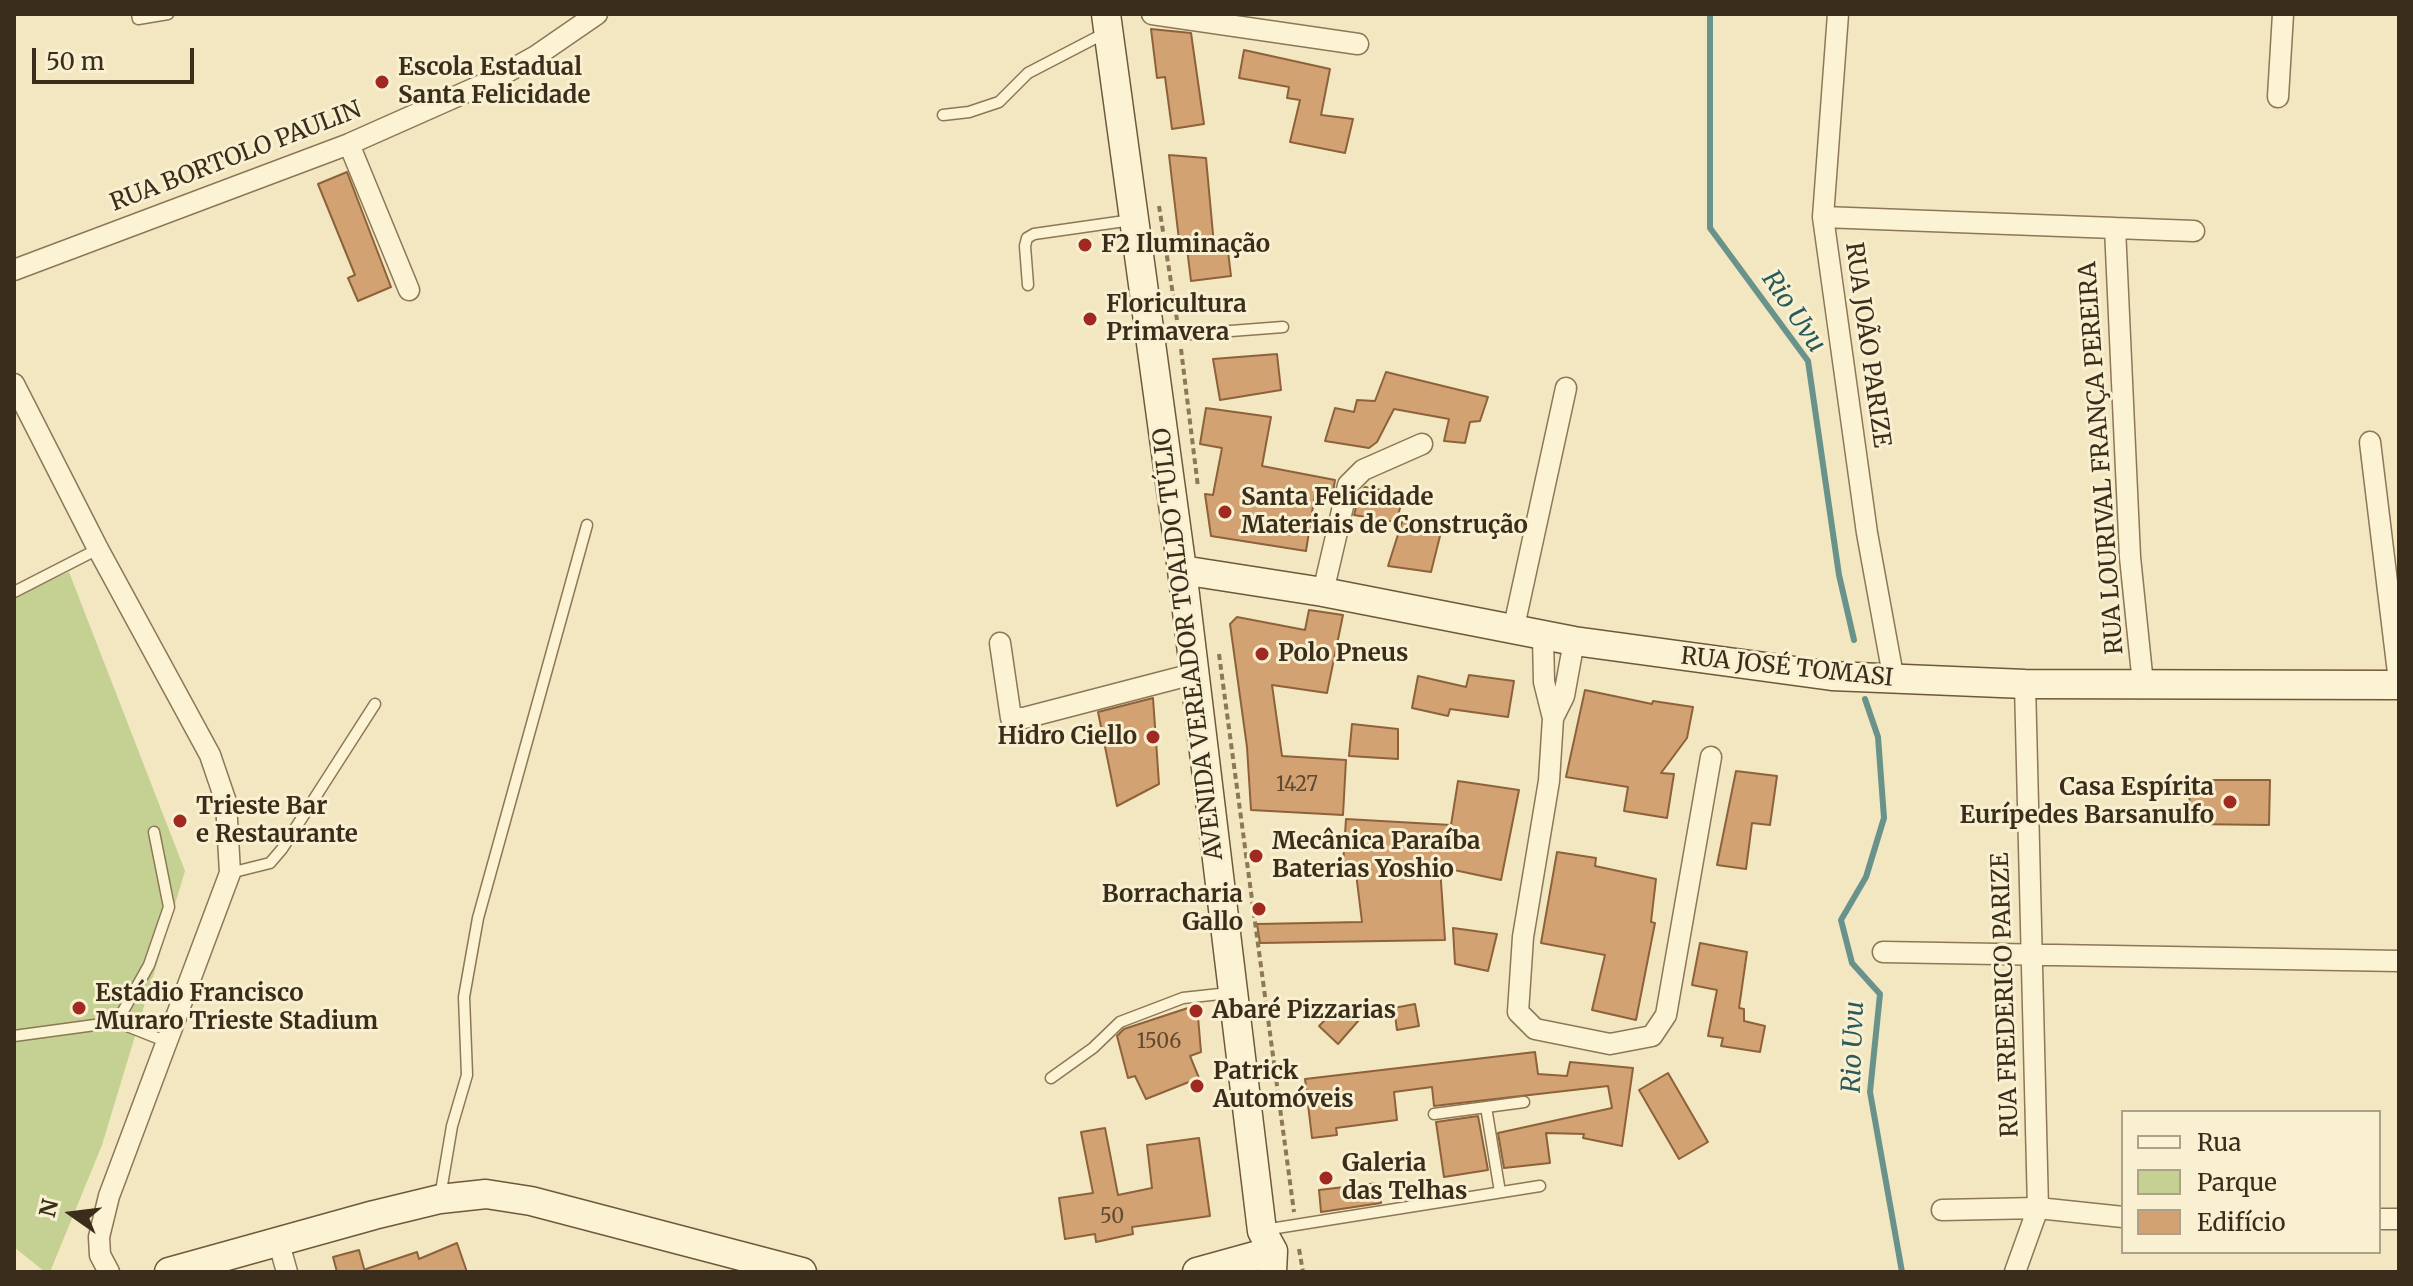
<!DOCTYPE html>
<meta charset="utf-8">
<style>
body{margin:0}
#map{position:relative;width:2413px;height:1286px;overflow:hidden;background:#f2e7c0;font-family:Merriweather,serif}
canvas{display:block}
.frame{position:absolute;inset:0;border:16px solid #3a2d1c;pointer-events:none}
.legend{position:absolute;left:2121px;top:1110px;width:260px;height:144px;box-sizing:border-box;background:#f8f0d0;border:2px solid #aca288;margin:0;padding:10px 14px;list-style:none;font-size:24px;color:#3a2d1c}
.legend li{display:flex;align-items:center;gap:16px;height:40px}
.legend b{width:40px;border:2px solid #aca288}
.north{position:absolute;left:32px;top:1174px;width:80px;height:80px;-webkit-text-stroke:6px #f8f0d0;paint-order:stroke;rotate:284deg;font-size:22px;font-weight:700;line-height:32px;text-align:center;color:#3a2d1c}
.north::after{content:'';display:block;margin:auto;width:28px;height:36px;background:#3a2d1c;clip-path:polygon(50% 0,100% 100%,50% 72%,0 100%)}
.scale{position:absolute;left:32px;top:48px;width:162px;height:36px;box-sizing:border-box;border:4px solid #3a2d1c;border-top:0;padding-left:10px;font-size:24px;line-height:28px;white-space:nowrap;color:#3a2d1c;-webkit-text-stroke:6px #f8f0d0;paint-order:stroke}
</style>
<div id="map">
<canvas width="2413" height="1286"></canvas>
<div class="frame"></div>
<ul class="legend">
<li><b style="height:10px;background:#fcf3d4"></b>Rua</li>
<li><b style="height:22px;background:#c4d193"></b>Parque</li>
<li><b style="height:22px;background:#d3a272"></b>Edifício</li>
</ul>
<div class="north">N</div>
<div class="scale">50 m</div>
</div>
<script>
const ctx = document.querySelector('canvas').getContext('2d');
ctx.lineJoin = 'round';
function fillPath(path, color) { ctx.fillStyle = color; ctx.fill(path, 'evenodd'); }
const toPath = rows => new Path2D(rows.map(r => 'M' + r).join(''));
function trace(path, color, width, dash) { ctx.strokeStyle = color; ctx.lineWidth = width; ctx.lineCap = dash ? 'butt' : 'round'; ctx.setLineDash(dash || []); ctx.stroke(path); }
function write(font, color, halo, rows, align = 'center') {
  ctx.font = font + ' Merriweather,serif'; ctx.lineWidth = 6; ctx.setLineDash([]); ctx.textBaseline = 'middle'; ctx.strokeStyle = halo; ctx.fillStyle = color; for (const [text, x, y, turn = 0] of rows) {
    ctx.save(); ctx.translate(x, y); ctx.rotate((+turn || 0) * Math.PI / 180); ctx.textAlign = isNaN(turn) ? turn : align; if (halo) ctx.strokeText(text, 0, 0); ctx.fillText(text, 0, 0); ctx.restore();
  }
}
fillPath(toPath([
 [69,572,185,871,102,1145,50,1272,45,1272,14,1247,14,596]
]), '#c4d193');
trace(toPath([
 [1710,14,1710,228,1808,361,1839,575,1854,640],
 [1865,699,1878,737,1884,818,1866,877,1841,920,1852,963,1880,994,1870,1092,1902,1272]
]), '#69928b', 6);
const building = toPath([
 [1151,29,1191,33,1204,124,1172,129,1165,77,1157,78,1151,29],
 [1244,50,1330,69,1321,115,1353,119,1345,153,1290,142,1300,100,1287,98,1289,87,1239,78,1244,50],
 [1169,155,1206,158,1214,245,1227,243,1231,276,1191,281,1186,240,1179,240,1169,155],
 [347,172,391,287,358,301,348,278,355,275,318,184,347,172],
 [1277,354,1281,390,1220,400,1213,359,1277,354],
 [1386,372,1488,397,1480,421,1470,422,1465,443,1444,441,1449,419,1394,409,1377,442,1369,448,1325,441,1335,408,1354,412,1357,400,1375,401,1386,372],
 [1206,408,1271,417,1262,466,1335,480,1332,498,1315,494,1306,551,1211,536,1205,494,1213,495,1222,448,1200,444,1206,408],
 [1365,487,1404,494,1396,522,1354,515,1360,492,1365,487],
 [1402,522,1442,528,1431,572,1388,566,1402,522],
 [1309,610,1343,615,1327,693,1272,685,1282,756,1346,760,1343,815,1251,810,1247,747,1230,624,1237,617,1305,630,1309,610],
 [1469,675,1514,681,1508,717,1450,709,1448,716,1412,708,1418,676,1466,687,1469,675],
 [1585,690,1652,704,1653,701,1693,707,1687,738,1661,773,1674,774,1667,818,1624,811,1628,787,1566,777,1585,690],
 [1153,698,1159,784,1117,806,1098,712,1153,698],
 [1352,724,1398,729,1398,759,1349,756,1352,724],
 [1736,771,1777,776,1770,825,1752,823,1746,869,1717,865,1736,771],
 [2190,780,2270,780,2269,825,2189,824,2190,780],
 [1458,781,1519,790,1501,880,1440,867,1445,940,1260,943,1257,924,1362,922,1355,865,1343,865,1346,819,1451,825,1458,781],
 [1557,852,1596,858,1595,866,1656,879,1651,922,1655,923,1636,1020,1592,1010,1605,955,1541,943,1557,852],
 [1453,928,1497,934,1488,971,1455,964,1453,928],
 [1700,943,1747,952,1739,1008,1744,1009,1744,1021,1765,1026,1760,1052,1721,1046,1723,1038,1708,1036,1717,990,1692,985,1700,943],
 [1341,1004,1359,1020,1338,1044,1319,1026,1341,1004],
 [1415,1004,1419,1026,1397,1030,1394,1008,1415,1004],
 [1197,1005,1201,1052,1190,1056,1199,1078,1146,1099,1135,1076,1128,1078,1117,1036,1124,1029,1197,1005],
 [1535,1052,1538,1074,1567,1076,1570,1062,1633,1068,1622,1146,1583,1138,1584,1134,1546,1133,1550,1163,1504,1168,1498,1133,1612,1108,1608,1086,1434,1106,1432,1087,1394,1092,1397,1120,1336,1128,1337,1135,1312,1138,1305,1079,1535,1052],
 [1668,1073,1708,1142,1679,1159,1639,1090,1668,1073],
 [1478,1116,1488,1170,1444,1177,1436,1122,1478,1116],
 [1105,1128,1118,1195,1152,1188,1147,1145,1199,1138,1210,1216,1132,1227,1133,1234,1096,1242,1095,1234,1065,1239,1059,1198,1093,1193,1081,1132,1105,1128],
 [1378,1183,1381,1203,1321,1212,1319,1190,1378,1183],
 [457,1243,467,1272,367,1272,366,1269,417,1252,419,1259,457,1243],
 [359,1250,365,1272,337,1272,333,1257,359,1250]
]);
fillPath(building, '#d3a272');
trace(building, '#8d623a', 2);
const lane = toPath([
 [137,14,138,19,168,14],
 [943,115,969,112,999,102,1028,73,1107,32],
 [1028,285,1025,246,1027,238,1034,234,1132,220],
 [1152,337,1283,327],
 [14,592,98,549],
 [230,873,270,863,282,849,375,704],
 [117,1022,149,965,169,907,154,832],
 [14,1036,117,1022,165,1041],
 [1051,1078,1093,1048,1120,1022,1183,998,1229,993],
 [1486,1107,1500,1192],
 [1434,1114,1524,1102],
 [440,1197,452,1126,467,1075,464,997,478,918,587,525],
 [1264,1230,1540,1186]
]);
const street = toPath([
 [1152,14,1358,44],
 [1838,14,1823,217,1867,533,1894,681],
 [2278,97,2283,14],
 [349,144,409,290],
 [1823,217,2194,231],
 [2115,228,2130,557,2143,684],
 [14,270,349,144,491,81,536,56,597,14],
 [14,384,98,549,210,755,226,802,230,873,109,1196,99,1237,100,1255,109,1272],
 [2370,442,2399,681],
 [1323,592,1348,485,1363,470,1422,444],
 [1513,631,1566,388],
 [1543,636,1544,682,1553,718,1549,781,1523,937,1518,1012,1535,1029,1610,1044,1652,1036,1666,1015,1711,757],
 [1000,643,1011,718,1024,718,1193,674],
 [1553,718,1564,696,1574,641],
 [1883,952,2399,961],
 [1942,1210,2038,1208,2123,1217],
 [2379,1219,2399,1219],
 [278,1240,287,1272],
 [2015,1272,2038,1208,2025,684]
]);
const secondary = toPath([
 [1106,14,1182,570,1262,1231,1273,1251,1272,1272],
 [1182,570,1323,592,1574,641,1832,676,2025,684,2399,685],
 [169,1272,374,1215,440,1199,486,1194,531,1201,802,1272],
 [1197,1272,1273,1251]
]);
trace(lane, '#8c7756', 13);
trace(street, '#8c7756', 23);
trace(secondary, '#6e5839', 31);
trace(toPath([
 [1159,206,1177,320],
 [1181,349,1198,487],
 [1219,654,1294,1212],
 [1299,1249,1303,1272]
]), '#8c7756', 4, [6, 4]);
trace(lane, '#fcf3d4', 10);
trace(street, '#fcf3d4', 20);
trace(secondary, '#fcf3d4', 28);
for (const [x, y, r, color] of [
 [382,82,8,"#a02a21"],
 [1085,245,8,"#a02a21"],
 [1090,319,8,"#a02a21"],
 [1225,512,8,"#a02a21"],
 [1262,654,8,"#a02a21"],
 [1153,737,8,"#a02a21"],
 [2230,802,8,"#a02a21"],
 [180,821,8,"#a02a21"],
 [1256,856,8,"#a02a21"],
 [1259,909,8,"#a02a21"],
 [79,1008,8,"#a02a21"],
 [1196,1011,8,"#a02a21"],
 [1197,1086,8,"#a02a21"],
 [1326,1178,8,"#a02a21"]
]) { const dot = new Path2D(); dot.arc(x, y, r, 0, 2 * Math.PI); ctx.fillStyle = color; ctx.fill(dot); trace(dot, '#f8f0d0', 3); }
write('20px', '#604a32', null, [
 ["1427",1297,785],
 ["1506",1159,1042],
 ["50",1112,1217]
]);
write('bold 24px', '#3a2d1c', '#f8f0d0', [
 ["Escola Estadual",398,68],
 ["Santa Felicidade",398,96],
 ["F2 Iluminação",1101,245],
 ["Floricultura",1106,305],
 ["Primavera",1106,333],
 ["Santa Felicidade",1241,498],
 ["Materiais de Construção",1241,526],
 ["Polo Pneus",1278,654],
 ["Hidro Ciello",1137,737,"right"],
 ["Casa Espírita",2214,788,"right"],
 ["Eurípedes Barsanulfo",2214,816,"right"],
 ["Trieste Bar",196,807],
 ["e Restaurante",196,835],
 ["Mecânica Paraíba",1272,842],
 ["Baterias Yoshio",1272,870],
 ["Borracharia",1243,895,"right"],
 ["Gallo",1243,923,"right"],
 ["Estádio Francisco",95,994],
 ["Muraro Trieste Stadium",95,1022],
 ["Abaré Pizzarias",1212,1011],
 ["Patrick",1213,1072],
 ["Automóveis",1213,1100],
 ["Galeria",1342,1164],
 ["das Telhas",1342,1192]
], 'left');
write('24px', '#3a2d1c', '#f8f0d0', [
 ["RUA BORTOLO PAULIN",236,157,-21],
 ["RUA JOÃO PARIZE",1867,345,82],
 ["RUA LOURIVAL FRANÇA PEREIRA",2102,458,-94],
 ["AVENIDA VEREADOR TOALDO TÚLIO",1189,644,-97],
 ["RUA JOSÉ TOMASI",1787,668,6],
 ["RUA FREDERICO PARIZE",2006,995,-92]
]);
write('italic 26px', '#2a5b5c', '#f8f0d0', [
 ["Rio Uvu",1793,312,56],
 ["Rio Uvu",1854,1047,-88]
]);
</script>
